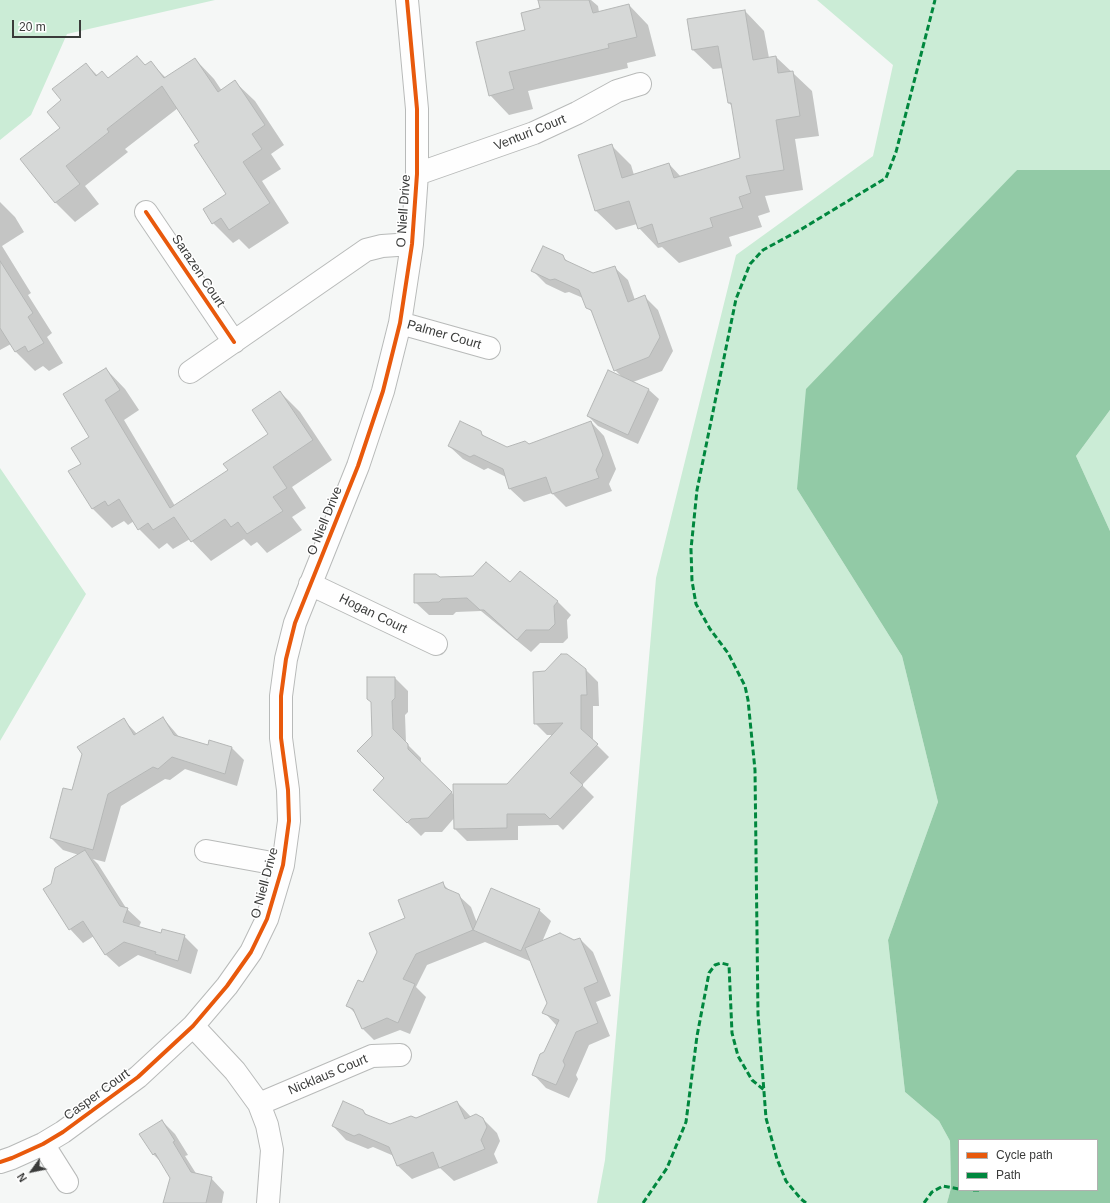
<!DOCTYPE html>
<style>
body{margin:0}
#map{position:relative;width:1110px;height:1203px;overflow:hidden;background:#f5f7f6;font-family:Arial,sans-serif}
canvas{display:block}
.legend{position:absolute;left:958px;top:1139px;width:140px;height:52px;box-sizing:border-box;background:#fff;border:1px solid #b0b1b0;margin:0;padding:5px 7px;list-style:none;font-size:12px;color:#3a3b3a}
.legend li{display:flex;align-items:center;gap:8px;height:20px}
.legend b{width:20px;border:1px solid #b0b1b0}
.north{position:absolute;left:12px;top:1151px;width:40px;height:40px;-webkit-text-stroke:3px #fff;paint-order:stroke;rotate:237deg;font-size:11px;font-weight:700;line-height:16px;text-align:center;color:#3a3b3a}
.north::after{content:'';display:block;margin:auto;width:14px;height:18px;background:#3a3b3a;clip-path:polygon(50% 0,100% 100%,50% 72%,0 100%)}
.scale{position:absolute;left:12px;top:20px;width:69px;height:18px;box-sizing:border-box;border:2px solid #3a3b3a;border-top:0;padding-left:5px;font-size:12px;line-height:14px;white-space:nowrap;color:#3a3b3a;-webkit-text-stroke:3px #fff;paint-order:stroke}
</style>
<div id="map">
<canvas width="1110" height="1203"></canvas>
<ul class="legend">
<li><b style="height:5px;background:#e8590c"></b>Cycle path</li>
<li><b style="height:5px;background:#00873e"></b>Path</li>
</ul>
<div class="north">N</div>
<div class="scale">20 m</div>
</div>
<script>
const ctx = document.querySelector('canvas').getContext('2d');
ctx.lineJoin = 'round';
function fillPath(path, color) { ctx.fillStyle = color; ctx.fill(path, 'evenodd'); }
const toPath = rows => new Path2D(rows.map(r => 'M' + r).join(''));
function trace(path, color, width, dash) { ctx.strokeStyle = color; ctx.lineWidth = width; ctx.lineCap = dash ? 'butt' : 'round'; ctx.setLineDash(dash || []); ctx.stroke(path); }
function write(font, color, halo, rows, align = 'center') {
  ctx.font = font + ' Arial,sans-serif'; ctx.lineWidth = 3; ctx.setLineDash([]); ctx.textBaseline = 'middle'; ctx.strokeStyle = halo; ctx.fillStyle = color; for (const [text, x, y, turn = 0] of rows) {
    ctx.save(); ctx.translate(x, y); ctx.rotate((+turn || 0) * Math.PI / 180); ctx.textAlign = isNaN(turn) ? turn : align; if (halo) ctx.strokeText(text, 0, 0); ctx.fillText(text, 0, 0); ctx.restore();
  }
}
fillPath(toPath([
 [0,0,215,0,67,34,31,115,0,140],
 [817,0,1110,0,1110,170,1017,170,797,489,902,656,938,802,888,940,905,1092,939,1121,950,1141,951,1188,947,1203,597,1203,605,1160,656,578,736,255,873,156,893,65],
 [1110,410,1110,531,1076,456],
 [0,468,86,594,0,741]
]), '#cbecd6');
fillPath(toPath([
 [1017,170,1110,170,1110,410,1076,456,1110,531,1110,1203,947,1203,951,1188,950,1141,939,1121,905,1092,888,940,938,802,902,656,797,489,806,389],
 [959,1140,1097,1140,1097,1190,959,1190]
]), '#92caa6');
fillPath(toPath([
 [539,0,591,0,598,6,599,12,629,5,648,25,656,56,627,63,628,68,528,91,533,109,509,115,490,95,541,9],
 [745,11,764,31,769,58,776,57,812,91,819,136,795,139,803,190,765,196,770,212,758,216,762,227,729,237,732,246,679,263,662,247,658,248,639,228,637,224,616,230,596,211,579,156,612,146,631,165,634,175,669,164,681,177,741,158,733,107,729,103,723,68,713,69,693,50],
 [137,57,146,66,150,62,166,78,195,59,214,79,222,91,235,82,255,101,284,145,271,154,281,169,262,181,289,223,249,249,239,239,233,243,213,223,204,209,228,194,200,142,178,108,125,149,128,152,85,186,99,204,75,222,56,203,22,159,61,128,63,100,86,64,98,76,109,79],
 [0,202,15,217,24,232,2,246,31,293,28,295,52,333,47,337,63,363,49,371,43,366,35,371,15,351,11,344,0,350],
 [562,256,570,264,593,274,614,267,628,280,635,300,645,297,658,310,673,351,662,371,633,382,649,390,659,399,638,444,598,426,588,416,622,377,615,370,594,314,587,307,583,298,569,292,565,293,546,284,532,270],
 [106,369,125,389,139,410,124,420,175,506,229,470,269,434,280,392,300,412,332,460,292,487,306,508,292,517,302,530,267,553,257,542,251,546,244,539,211,561,190,539,173,549,167,543,159,549,139,529,134,521,128,525,124,521,112,528,93,509,70,472,82,464,91,437],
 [591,422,604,436,616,469,609,484,612,491,566,507,552,493,524,502,510,489,506,477,488,468,484,470,463,459,449,446,480,432,487,439,507,448,529,445],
 [520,573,558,602,571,615,567,620,568,638,563,643,540,643,531,652,481,611,456,612,453,615,429,615,415,602,439,578,510,583],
 [586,670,598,682,599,706,593,706,593,741,609,757,582,785,594,797,563,830,558,825,518,826,518,840,467,841,455,829,455,817,442,832,425,832,421,836,374,790,386,778,373,737,395,678,408,691,408,712,405,715,406,743,421,758,421,763,454,795,507,785,553,735,547,735,535,723],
 [163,718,180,738,209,746,232,748,244,760,237,786,185,769,170,780,165,779,121,806,105,862,93,859,98,864,126,908,141,922,139,927,162,934,184,936,198,950,191,974,138,955,119,967,105,954,94,936,83,943,70,929,52,885,79,855,63,850,51,838,73,791,123,719,137,734],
 [442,883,451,892,458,895,471,907,477,923,539,910,551,921,542,942,574,941,580,939,593,952,611,996,596,1002,610,1036,589,1045,576,1075,578,1079,569,1098,546,1088,533,1074,545,1053,557,1026,544,1012,549,1003,532,962,485,942,427,965,416,987,426,997,410,1034,400,1030,374,1040,362,1028,357,1015,348,1006,406,919],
 [457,1102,471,1117,483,1119,497,1133,500,1141,494,1154,498,1163,454,1181,440,1168,412,1179,398,1166,394,1156,373,1147,368,1149,346,1140,333,1126,362,1110,369,1117,390,1125,416,1119],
 [162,1121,175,1134,188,1155,185,1156,197,1175,211,1178,224,1192,222,1203,170,1203,172,1178,163,1164,153,1154]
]), '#0003');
const building = toPath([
 [538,0,589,0,593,13,629,4,637,37,608,44,609,48,509,72,514,89,489,96,476,42,525,30,521,13,540,8,538,0],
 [745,10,753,60,776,56,778,73,793,71,800,116,776,120,784,170,746,176,751,193,739,197,743,208,710,218,713,227,658,244,652,224,638,229,629,201,595,211,578,155,612,144,622,178,669,163,674,178,740,158,731,103,728,103,718,46,692,50,687,19,745,10],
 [137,56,145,65,151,61,164,78,195,58,218,92,235,80,265,125,252,134,262,149,243,162,270,203,229,230,221,218,212,224,203,209,226,194,194,145,199,142,162,86,107,129,109,132,66,166,80,184,55,203,20,159,60,128,47,112,61,100,52,89,86,63,96,76,102,71,108,78,137,56],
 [543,246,563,255,565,260,593,273,615,266,628,302,645,295,660,337,649,357,614,371,591,310,586,308,579,290,555,279,550,280,531,271,543,246],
 [0,261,33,313,28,317,44,343,28,352,25,346,15,352,0,328,0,261],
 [106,368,120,390,105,400,170,508,228,470,223,464,268,434,252,410,280,391,313,440,273,467,287,488,273,497,283,511,247,534,238,522,231,527,225,519,191,542,174,517,153,530,148,523,138,530,119,499,108,506,105,501,92,509,68,471,81,464,71,448,89,437,63,394,106,368],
 [608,370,649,389,628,435,587,416,608,370],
 [460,421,481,431,482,435,507,447,525,441,529,444,591,421,603,455,596,470,599,478,552,494,546,477,509,489,503,469,474,455,470,457,448,446,460,421],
 [486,562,510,582,520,571,558,601,554,606,555,624,549,630,526,630,517,640,484,610,480,610,467,598,442,599,439,602,414,603,414,574,436,574,440,577,473,576,486,562],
 [561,654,567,654,586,669,587,695,581,695,581,729,598,744,570,773,583,785,550,819,545,814,507,814,507,828,454,829,453,784,507,784,563,723,534,724,533,672,545,671,561,654],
 [367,677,395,677,395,698,392,701,393,729,408,744,408,749,452,792,428,818,411,819,407,823,373,790,384,778,357,751,372,736,371,702,367,699,367,677],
 [163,717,174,735,208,745,209,740,232,747,225,774,172,757,158,769,153,767,108,794,93,850,50,838,63,788,72,790,82,754,77,747,124,718,134,735,163,717],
 [85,850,120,906,128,908,123,922,161,933,162,929,185,935,178,961,155,954,156,952,124,942,105,955,83,921,69,930,43,889,51,884,55,868,85,850],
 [443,882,445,888,459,894,473,930,491,888,540,909,521,951,473,930,416,954,403,979,415,984,398,1023,387,1018,362,1029,353,1009,346,1006,358,980,363,982,377,952,369,933,405,918,398,900,443,882],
 [560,933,574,940,580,938,598,982,584,988,598,1023,576,1032,563,1061,565,1065,556,1085,532,1075,540,1054,544,1052,559,1020,542,1013,547,1003,525,948,560,933],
 [343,1101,363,1110,365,1114,390,1124,411,1116,416,1118,457,1101,465,1119,476,1114,483,1118,487,1127,481,1140,485,1149,439,1168,433,1152,397,1166,389,1147,359,1134,354,1136,332,1126,343,1101],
 [162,1120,175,1141,173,1142,191,1172,212,1177,206,1203,163,1203,170,1178,155,1153,153,1155,139,1134,162,1120]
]);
fillPath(building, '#d6d8d7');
trace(building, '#b5b7b6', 1);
const minor = toPath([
 [417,174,534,133,577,113,617,91,640,84],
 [146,212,234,342],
 [400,323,489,348],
 [190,372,366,250,382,246,412,244],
 [310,584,436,644],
 [206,851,283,865],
 [193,1026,235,1071,259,1104,267,1125,272,1150,268,1203],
 [259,1104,372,1056,400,1055],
 [43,1144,67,1182],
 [0,1162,12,1158,43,1144,63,1132,138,1077,193,1026,227,986,251,952,267,919,283,865,289,821,288,790,281,738,281,696,286,659,295,623,358,466,383,391,400,323,412,244,417,174,417,109,407,0]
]);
trace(minor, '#b8bab9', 24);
trace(minor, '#fefefe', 22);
trace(toPath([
 [973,1190,979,1190],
 [643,1203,667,1168,686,1122,697,1036,709,973,715,965,721,963,729,965,732,1033,738,1056,752,1080,764,1090],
 [806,1203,801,1199,786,1181,777,1159,766,1118,758,1014,755,770,748,700,745,686,728,653,710,629,696,604,692,581,691,549,697,490,736,299,750,264,763,250,800,230,886,178,896,152,935,0],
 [924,1203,932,1192,943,1186,959,1189]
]), '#00873e', 3, [6, 3]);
trace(toPath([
 [146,212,234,342],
 [0,1162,12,1158,43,1144,63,1132,138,1077,193,1026,227,986,251,952,267,919,283,865,289,821,288,790,281,738,281,696,286,659,295,623,358,466,383,391,400,323,412,244,417,174,417,109,407,0]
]), '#e8590c', 4);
write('13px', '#3a3b3a', '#fff', [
 ["Venturi Court",530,133,-22],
 ["O Niell Drive",404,211,-86],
 ["Sarazen Court",198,271,56],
 ["Palmer Court",444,335,16],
 ["O Niell Drive",325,521,-68],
 ["Hogan Court",373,614,26],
 ["O Niell Drive",265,883,-75],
 ["Nicklaus Court",328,1075,-23],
 ["Casper Court",97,1095,-36]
]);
</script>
